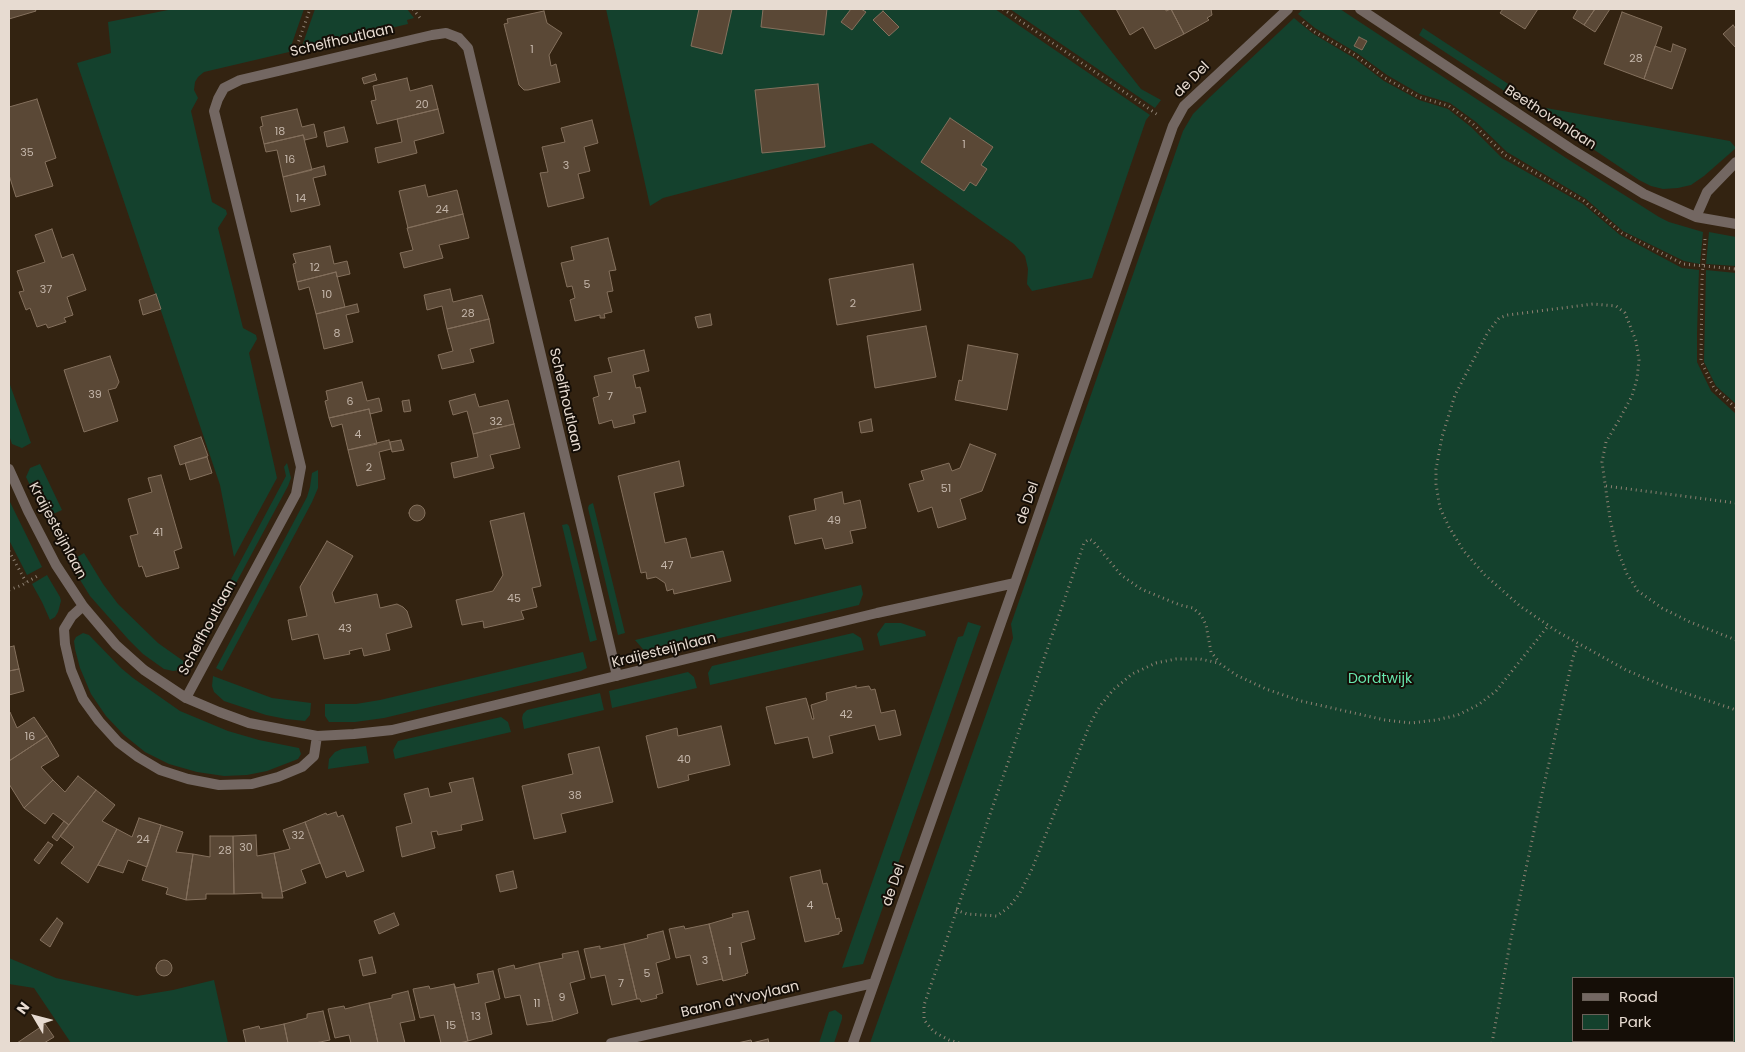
<!DOCTYPE html>
<style>
body{margin:0}
#map{position:relative;width:1745px;height:1052px;overflow:hidden;background:#332311;font-family:Poppins,sans-serif}
canvas{display:block}
.frame{position:absolute;inset:0;border:10px solid #e7dbd1;pointer-events:none}
.legend{position:absolute;left:1572px;top:977px;width:162px;height:65px;box-sizing:border-box;background:#150e07;border:1px solid #696058;margin:0;padding:6px 9px;list-style:none;font-size:15px;color:#e7dbd1}
.legend li{display:flex;align-items:center;gap:10px;height:25px}
.legend b{width:25px;border:1px solid #696058}
.north{position:absolute;left:10px;top:992px;width:50px;height:50px;-webkit-text-stroke:4px #150e07;paint-order:stroke;rotate:307deg;font-size:14px;font-weight:700;line-height:20px;text-align:center;color:#e7dbd1}
.north::after{content:'';display:block;margin:auto;width:18px;height:22px;background:#e7dbd1;clip-path:polygon(50% 0,100% 100%,50% 72%,0 100%)}
</style>
<div id="map">
<canvas width="1745" height="1052"></canvas>
<div class="frame"></div>
<ul class="legend">
<li><b style="height:6px;background:#736762"></b>Road</li>
<li><b style="height:14px;background:#14412d"></b>Park</li>
</ul>
<div class="north">N</div>
</div>
<script>
const ctx = document.querySelector('canvas').getContext('2d');
ctx.lineJoin = 'round';
function fillPath(path, color) { ctx.fillStyle = color; ctx.fill(path, 'evenodd'); }
const toPath = rows => new Path2D(rows.map(r => 'M' + r).join(''));
function trace(path, color, width, dash) { ctx.strokeStyle = color; ctx.lineWidth = width; ctx.lineCap = dash ? 'butt' : 'round'; ctx.setLineDash(dash || []); ctx.stroke(path); }
function write(font, color, halo, rows, align = 'center') {
  ctx.font = font + ' Poppins,sans-serif'; ctx.lineWidth = 4; ctx.setLineDash([]); ctx.textBaseline = 'middle'; ctx.strokeStyle = halo; ctx.fillStyle = color; for (const [text, x, y, turn = 0] of rows) {
    ctx.save(); ctx.translate(x, y); ctx.rotate((+turn || 0) * Math.PI / 180); ctx.textAlign = isNaN(turn) ? turn : align; if (halo) ctx.strokeText(text, 0, 0); ctx.fillText(text, 0, 0); ctx.restore();
  }
}
fillPath(toPath([
 [173,9,304,9,289,52,204,72,198,77,195,82,194,90,198,98,191,111,212,202,226,210,227,214,218,228,243,328,256,335,257,339,249,353,277,478,234,557,220,485,77,63,111,53,108,22],
 [315,9,407,9,414,18,407,20,408,24,301,49],
 [606,9,995,9,1150,115,1146,120,1092,278,1032,291,1027,284,1028,269,1025,256,1014,244,872,143,663,198,650,206],
 [1010,9,1078,9,1141,89,1161,100,1155,108],
 [1303,9,1340,9,1566,158,1659,217,1669,222,1703,232,1700,264,1684,261,1623,231,1586,199,1507,152,1476,122,1450,103,1420,94,1387,75,1357,53,1315,28,1298,14],
 [1294,18,1312,33,1354,58,1384,81,1419,100,1448,109,1471,127,1502,158,1583,204,1620,235,1682,268,1699,270,1697,334,1697,362,1711,391,1736,414,1736,1043,870,1043,1013,638,1011,624,1183,131,1193,114,1210,97],
 [1574,978,1734,978,1734,1041,1574,1041],
 [1423,28,1522,93,1518,100,1419,35],
 [1546,108,1730,141,1736,148,1704,176,1691,185,1678,188,1663,189,1651,186,1639,180,1541,114],
 [1709,232,1736,237,1736,266,1706,264],
 [1706,270,1736,273,1736,404,1716,386,1704,362],
 [9,382,31,443,22,448,12,444,9,435],
 [287,463,291,478,288,486,196,658,191,654,286,476,284,467],
 [40,464,62,510,53,514,49,515,43,512,26,477,30,468],
 [318,470,318,488,312,502,222,671,216,668,307,497,310,487,312,473],
 [9,500,42,567,27,575,9,540],
 [593,503,625,633,618,635,588,508,589,505],
 [567,524,569,526,597,640,590,642,562,525],
 [84,553,103,584,118,604,158,643,189,665,181,670,173,671,164,669,143,654,128,639,90,596,69,562],
 [47,575,60,597,61,601,58,612,55,617,50,620,42,602,32,584],
 [861,585,863,594,859,605,648,655,635,640],
 [968,622,981,626,863,964,842,968,958,637,963,636],
 [885,623,901,623,925,631,926,636,880,646,877,634],
 [83,633,89,635,121,668,133,678,180,711,228,731,259,740,299,748,301,754,298,759,267,771,247,775,224,776,197,772,169,764,145,752,124,735,106,716,91,694,80,668,75,649,74,641,76,637],
 [853,633,861,638,864,650,710,685,708,673,712,666],
 [583,652,587,668,581,671,384,718,355,722,329,722,325,716,325,704,356,704,380,700],
 [688,672,694,677,697,688,612,708,609,691],
 [213,676,272,698,311,703,310,715,305,721,286,719,266,715,224,701,214,692,212,686],
 [600,693,604,710,524,729,522,718,523,714,527,710],
 [501,717,508,722,511,732,395,759,393,750,398,741],
 [366,746,369,763,328,769,329,759,335,752,342,749],
 [9,958,56,978,137,996,173,990,214,980,228,1043,71,1043,34,988,9,984],
 [835,1010,842,1015,842,1019,834,1043,819,1043,829,1012]
]), '#14412d');
const building = toPath([
 [9,9,35,9,36,11,9,19,9,9],
 [699,9,732,9,722,54,691,46,699,9],
 [763,9,827,9,824,35,761,27,763,9],
 [851,9,861,9,866,12,852,30,841,22,851,9],
 [1116,9,1166,9,1166,11,1171,9,1184,34,1155,49,1143,27,1130,35,1116,9],
 [1171,9,1211,9,1212,15,1207,18,1209,20,1184,34,1171,9],
 [1503,9,1538,9,1525,29,1500,13,1503,9],
 [1578,9,1595,9,1584,25,1573,18,1578,9],
 [1595,9,1610,9,1595,32,1584,25,1595,9],
 [544,11,547,23,562,33,549,55,551,66,556,64,560,82,528,90,524,90,519,85,504,24,508,23,507,19,544,11],
 [883,11,899,27,889,36,873,20,883,11],
 [1622,12,1662,27,1644,79,1604,64,1622,12],
 [1733,25,1736,29,1736,48,1723,34,1733,25],
 [1359,37,1367,41,1362,50,1354,46,1359,37],
 [1673,44,1686,49,1672,89,1644,79,1655,46,1671,52,1673,44],
 [375,74,377,80,364,84,362,78,375,74],
 [407,78,410,91,432,85,438,109,377,124,371,101,376,100,373,86,407,78],
 [818,84,825,147,762,153,755,90,818,84],
 [37,99,56,158,45,162,53,186,16,197,9,175,9,107,37,99],
 [297,109,302,127,314,124,317,137,305,140,303,135,264,144,260,127,263,126,261,117,297,109],
 [438,109,444,133,414,141,417,153,378,163,375,148,402,142,397,119,438,109],
 [950,118,993,147,981,165,987,169,976,186,970,182,964,191,921,162,950,118],
 [592,120,598,143,584,147,590,171,578,174,584,198,548,207,540,173,548,172,542,147,565,142,561,128,592,120],
 [344,127,348,142,327,147,324,132,344,127],
 [303,135,312,170,283,177,277,150,266,152,264,144,303,135],
 [324,166,326,175,313,178,320,205,291,212,283,177,324,166],
 [425,185,428,197,457,190,463,214,408,228,399,191,425,185],
 [463,214,469,238,439,245,443,258,404,268,400,253,413,250,407,228,463,214],
 [52,229,62,258,73,254,86,290,67,297,73,315,64,318,66,322,48,328,46,324,37,327,30,308,26,310,19,292,24,291,17,271,45,262,35,235,52,229],
 [608,238,616,270,609,271,613,291,607,292,612,312,604,314,605,318,600,318,600,315,575,321,570,300,575,298,572,286,567,287,561,263,574,260,571,247,608,238],
 [330,246,334,264,347,261,350,274,337,277,336,272,297,282,293,264,296,263,293,254,330,246],
 [913,264,921,310,837,325,829,279,913,264],
 [336,272,345,307,316,314,309,287,299,290,297,282,336,272],
 [450,289,453,302,482,295,489,319,447,329,442,306,427,310,424,295,450,289],
 [156,294,161,309,143,315,139,300,156,294],
 [357,304,359,312,346,315,353,342,324,349,316,314,357,304],
 [710,314,712,325,698,328,695,317,710,314],
 [489,319,494,343,470,349,474,362,442,369,438,355,453,351,447,329,489,319],
 [926,326,936,377,875,388,867,336,926,326],
 [968,345,1018,354,1007,410,955,400,959,380,962,381,968,345],
 [644,350,649,371,633,375,636,388,640,387,646,412,633,415,635,423,614,428,612,420,599,424,593,398,599,396,594,376,612,372,608,358,644,350],
 [110,356,119,382,116,388,108,390,118,421,84,432,64,370,110,356],
 [362,382,367,401,379,398,382,411,370,414,369,409,329,418,325,401,328,400,326,391,362,382],
 [475,394,479,407,508,400,514,424,473,434,467,411,453,415,449,401,475,394],
 [409,400,411,411,404,412,402,401,409,400],
 [369,409,377,444,348,450,342,424,332,427,329,418,369,409],
 [871,419,873,431,861,433,859,422,871,419],
 [514,424,520,448,490,455,494,468,454,478,451,463,478,457,473,434,514,424],
 [201,437,208,456,180,465,174,446,201,437],
 [389,440,391,449,379,452,385,479,357,486,348,450,389,440],
 [401,440,404,450,392,452,390,442,401,440],
 [970,444,996,454,982,491,960,499,966,519,938,528,932,507,918,512,909,484,924,480,921,471,949,463,952,471,960,468,970,444],
 [207,457,212,473,190,480,185,463,207,457],
 [679,461,684,486,654,493,665,543,686,538,691,558,723,551,731,581,674,594,673,589,667,591,665,583,656,577,647,579,646,572,641,573,618,476,679,461],
 [161,475,182,548,174,551,179,568,146,577,142,566,139,567,130,536,138,534,128,499,152,492,148,478,161,475],
 [842,492,844,504,860,500,866,528,850,531,853,543,825,549,822,538,795,544,789,516,816,510,814,499,842,492],
 '409 513a8 8 0 1 1 16 0a8 8 0 1 1-16 0Z',
 [524,513,541,586,532,588,537,607,521,611,524,619,484,628,483,621,462,625,456,600,493,591,503,575,490,521,524,513],
 [327,541,353,556,332,593,335,603,377,594,380,608,397,604,403,607,407,611,412,627,386,634,390,650,364,656,362,648,349,651,350,654,324,659,318,634,292,640,288,620,307,616,300,587,327,541],
 [14,646,19,669,9,671,9,647,14,646],
 [19,669,24,691,9,695,9,671,19,669],
 [856,686,856,688,869,686,871,690,875,689,881,713,895,710,901,735,879,740,875,725,829,736,833,753,813,758,808,737,775,744,766,707,806,698,812,719,814,719,811,705,827,700,826,693,856,686],
 [9,712,10,712,17,728,34,717,47,736,9,761,9,712],
 [721,726,730,765,688,775,689,780,658,788,646,736,677,728,678,736,721,726],
 [47,736,59,756,41,767,53,780,24,808,9,784,9,761,47,736],
 [599,747,613,802,561,814,566,832,534,839,522,786,573,774,568,754,599,747],
 [78,776,96,790,69,825,53,813,45,824,24,808,53,780,65,792,78,776],
 [473,778,483,820,461,825,462,830,438,835,437,831,431,832,435,848,402,857,396,827,412,823,404,794,428,788,430,797,452,792,449,783,473,778],
 [96,790,115,805,102,821,117,829,88,883,61,863,74,847,60,836,96,790],
 [336,812,338,817,343,815,364,871,347,877,345,871,326,878,305,822,326,813,327,815,336,812],
 [139,818,161,825,147,867,128,860,123,873,98,865,117,829,132,837,139,818],
 [64,821,69,825,57,841,52,837,64,821],
 [305,822,320,863,301,870,306,883,282,892,274,853,290,849,283,830,305,822],
 [161,825,183,832,176,852,193,854,186,900,166,894,168,888,142,880,161,825],
 [256,835,257,856,274,853,283,898,262,898,262,893,234,894,233,836,256,835],
 [210,836,233,836,234,894,206,894,206,899,186,900,193,854,210,857,210,836],
 [48,842,53,845,39,864,34,860,48,842],
 [820,870,823,884,827,883,836,919,839,918,842,931,839,932,839,934,805,942,790,877,820,870],
 [513,871,517,888,500,892,496,875,513,871],
 [748,911,755,939,741,943,748,973,745,974,746,975,723,981,709,924,733,917,732,914,748,911],
 [394,913,399,925,379,934,374,921,394,913],
 [57,918,63,923,50,947,40,940,57,918],
 [709,924,723,981,722,979,697,985,690,955,676,958,669,929,684,926,685,929,709,924],
 [663,931,670,959,656,963,663,993,656,995,657,998,641,1002,640,999,637,999,624,944,648,938,647,935,663,931],
 [624,944,637,999,612,1005,605,975,591,978,584,949,600,946,600,949,624,944],
 [578,951,585,979,570,983,578,1013,553,1021,539,963,563,958,562,954,578,951],
 [372,957,376,973,363,976,359,960,372,957],
 '156 968a8 8 0 1 1 16 0a8 8 0 1 1-16 0Z',
 [539,963,553,1021,527,1025,520,995,505,998,498,969,514,965,515,969,539,963],
 [493,971,500,999,485,1003,492,1034,468,1041,454,984,456,988,479,983,477,974,493,971],
 [454,984,468,1041,459,1043,441,1043,434,1015,420,1018,413,989,429,986,430,989,454,984],
 [408,991,415,1020,400,1023,405,1043,378,1043,369,1003,392,998,392,995,408,991],
 [369,1003,378,1043,351,1043,349,1035,335,1038,328,1009,344,1006,345,1009,369,1003],
 [323,1011,330,1040,315,1043,288,1043,284,1024,307,1018,307,1014,323,1011],
 [45,1024,54,1037,44,1043,17,1043,45,1024],
 [284,1024,288,1043,246,1043,243,1030,259,1026,260,1029,284,1024],
 [768,1039,769,1043,737,1043,751,1040,752,1043,768,1039]
]);
fillPath(building, '#5a4836');
trace(building, '#84705d', 1);
trace(toPath([
 [413,9,420,18],
 [1003,9,1158,115],
 [1303,22,1313,31,1355,55,1385,78,1419,97,1449,106,1473,124,1505,155,1584,201,1622,233,1683,264,1736,269],
 [297,46,310,9],
 [1705,239,1702,279,1701,361,1714,388,1736,408],
 [1606,486,1736,503],
 [9,551,26,582],
 [9,590,22,585,39,575],
 [1736,640,1690,622,1662,608,1638,591,1627,574,1617,549,1610,519,1602,462,1606,442,1619,420,1632,396,1637,379,1639,360,1636,341,1625,313,1616,306,1593,304,1508,315,1499,318,1488,332,1455,395,1442,437,1436,469,1436,484,1440,508,1449,527,1463,550,1485,575,1520,606,1558,632,1626,670,1664,686,1736,710],
 [956,910,967,914,997,916,1009,907,1020,893,1032,869,1090,724,1100,706,1113,690,1132,674,1156,663,1176,659,1200,659,1219,663,1236,675,1266,689,1301,701,1385,720,1411,723,1436,720,1458,715,1478,705,1496,691,1548,626],
 [959,1043,949,1040,934,1032,924,1020,924,1005,1084,543,1089,539,1093,541,1121,575,1141,589,1180,605,1193,608,1201,615,1206,625,1211,652,1219,662],
 [1492,1043,1510,943,1542,794,1573,657,1578,644]
]), '#8e8072', 3, [1, 4]);
trace(toPath([
 [1360,9,1571,149,1644,194,1696,217,1736,224],
 [1696,217,1707,192,1736,162],
 [9,469,28,511,56,565,83,606,116,645,144,670,186,698,219,712,249,723,317,736,354,734,392,730,877,613,1015,583],
 [83,606,72,616,64,629,65,644,71,670,83,699,99,721,118,742,138,757,160,770,188,779,219,785,252,784,278,777,302,767,314,756,317,736],
 [186,698,296,494,301,467,214,111,218,99,224,88,240,80,432,35,446,33,459,38,468,48,617,676],
 [611,1043,874,983],
 [853,1043,1015,583,1173,126,1184,106,1288,9]
]), '#736762', 10);
write('11px', '#c4b6aa', null, [
 ["1",532,50],
 ["28",1636,59],
 ["20",422,105],
 ["18",280,132],
 ["1",964,145],
 ["35",27,153],
 ["16",290,160],
 ["3",566,166],
 ["14",301,199],
 ["24",442,210],
 ["12",315,268],
 ["5",587,285],
 ["37",46,290],
 ["10",327,295],
 ["2",853,304],
 ["28",468,314],
 ["8",337,334],
 ["39",95,395],
 ["7",610,397],
 ["6",350,402],
 ["32",496,422],
 ["4",358,435],
 ["2",369,468],
 ["51",946,489],
 ["49",834,521],
 ["41",158,533],
 ["47",667,566],
 ["45",514,599],
 ["43",345,629],
 ["42",846,715],
 ["16",30,737],
 ["40",684,760],
 ["38",575,796],
 ["32",298,836],
 ["24",143,840],
 ["30",246,848],
 ["28",225,851],
 ["4",810,906],
 ["1",730,952],
 ["3",705,961],
 ["5",647,974],
 ["7",621,984],
 ["9",562,998],
 ["11",537,1004],
 ["13",476,1017],
 ["15",451,1026]
]);
write('14px', '#e7dbd1', '#150e07', [
 ["Schelfhoutlaan",342,41,-13],
 ["de Del",1192,80,-45],
 ["Beethovenlaan",1550,118,33],
 ["Schelfhoutlaan",565,400,77],
 ["de Del",1028,503,-71],
 ["Kraijesteijnlaan",57,531,62],
 ["Schelfhoutlaan",208,628,-62],
 ["Kraijesteijnlaan",664,651,-14],
 ["de Del",894,885,-71],
 ["Baron d'Yvoylaan",740,1000,-13]
]);
write('14px', '#67e7ae', '#150e07', [
 ["Dordtwijk",1380,679]
]);
</script>
